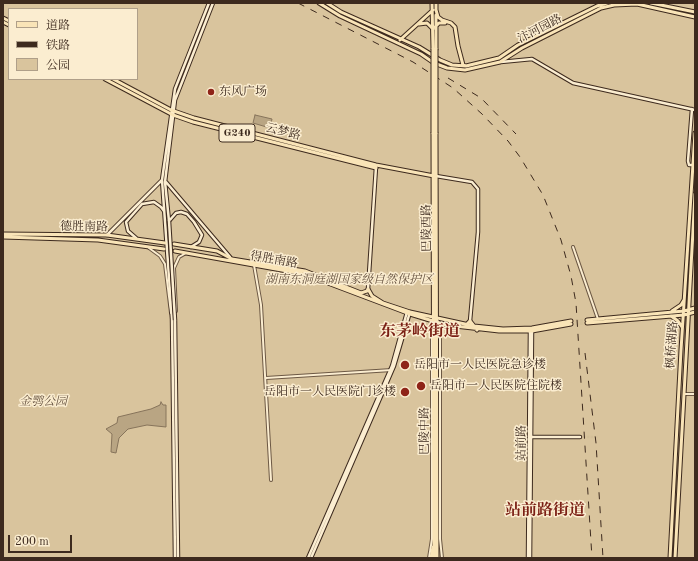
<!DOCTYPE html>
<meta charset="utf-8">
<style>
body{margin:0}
#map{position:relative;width:698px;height:561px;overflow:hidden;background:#f9e4b7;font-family:"Old Standard TT","Noto Serif SC",serif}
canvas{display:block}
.frame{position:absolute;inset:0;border:4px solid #3d2a1e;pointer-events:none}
.legend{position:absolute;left:8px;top:8px;width:130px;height:72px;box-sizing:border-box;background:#fbedd0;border:1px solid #af9f89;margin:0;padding:5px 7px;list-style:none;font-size:12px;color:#3d2a1e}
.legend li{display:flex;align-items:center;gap:8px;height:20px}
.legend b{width:20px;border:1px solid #af9f89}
.scale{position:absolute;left:8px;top:535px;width:64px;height:18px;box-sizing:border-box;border:2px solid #3d2a1e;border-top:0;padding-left:5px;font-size:12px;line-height:14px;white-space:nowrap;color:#3d2a1e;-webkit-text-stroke:3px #fbedd0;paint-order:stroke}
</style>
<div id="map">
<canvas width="698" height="561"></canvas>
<div class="frame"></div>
<ul class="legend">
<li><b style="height:5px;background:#f9e4b7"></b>道路</li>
<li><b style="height:5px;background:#3d2a1e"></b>铁路</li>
<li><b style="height:11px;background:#d9c49d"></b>公园</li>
</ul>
<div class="scale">200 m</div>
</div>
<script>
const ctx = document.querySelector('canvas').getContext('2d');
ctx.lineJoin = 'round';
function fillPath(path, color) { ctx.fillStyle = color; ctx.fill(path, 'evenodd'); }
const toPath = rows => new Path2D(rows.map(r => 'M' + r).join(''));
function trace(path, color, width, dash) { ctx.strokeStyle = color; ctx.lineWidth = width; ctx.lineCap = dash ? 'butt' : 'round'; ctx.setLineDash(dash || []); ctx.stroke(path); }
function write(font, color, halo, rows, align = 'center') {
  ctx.font = font + ' "Old Standard TT","Noto Serif SC",serif'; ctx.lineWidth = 3; ctx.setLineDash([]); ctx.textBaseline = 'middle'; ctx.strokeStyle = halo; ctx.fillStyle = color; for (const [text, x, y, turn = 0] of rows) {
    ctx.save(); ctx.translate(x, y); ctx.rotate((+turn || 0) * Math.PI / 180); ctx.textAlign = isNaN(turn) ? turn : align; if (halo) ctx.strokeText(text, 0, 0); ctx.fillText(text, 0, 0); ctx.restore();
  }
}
fillPath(toPath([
 [3,3,695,3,695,558,3,558],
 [9,9,137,9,137,79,9,79]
]), '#d9c49d');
const water = toPath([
 [255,115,272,119,270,128,253,123,255,115],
 [161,402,163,405,166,405,166,427,147,425,128,429,119,438,116,453,111,452,112,434,106,429,117,423,118,417,151,409,160,405,161,402]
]);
fillPath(water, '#b9a583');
trace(water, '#87745b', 1);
trace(toPath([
 [580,437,598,437]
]), '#d3bf98', 2.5, [2.5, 1]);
trace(toPath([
 [571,321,587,320],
 [571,324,587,323]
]), '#d3bf98', 3, [3, 1.5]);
const tertiary = toPath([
 [573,247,598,319],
 [149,248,160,256,165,264,171,313],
 [254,265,261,305,271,480],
 [176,311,174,268,179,257,186,253],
 [437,320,440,324,440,539,442,558],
 [266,378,392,370],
 [684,394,695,394],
 [429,558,432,539,432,338]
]);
const secondary = toPath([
 [501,62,532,59,573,83,695,110],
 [692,109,688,161,689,165,693,165],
 [436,176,472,182,478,189,478,232,470,321],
 [166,182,230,257],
 [169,221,165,182,175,100,213,3],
 [169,221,176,213,181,212,187,214,194,222,202,235,199,242,191,247],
 [107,235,162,180],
 [136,238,128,231,126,222,142,204,154,202,161,207,164,211],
 [368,289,376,167],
 [175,320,178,558],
 [531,437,580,437],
 [175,558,172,319,162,180,175,89,209,3],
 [308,558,392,366,407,312],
 [311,558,394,366,410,312],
 [528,558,530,331],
 [530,558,532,331]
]);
const primary = toPath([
 [319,3,340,16,421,54,434,63,447,68,465,70,500,62,522,48,601,8,614,5,637,4,695,17],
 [327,3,341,12,419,47,440,60,452,65,466,66,499,58,518,45,597,6,607,3],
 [432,3,433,49],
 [651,3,695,12],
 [436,10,438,17,442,20,451,23,455,27,458,46,463,65,466,66],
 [436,10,436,3],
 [3,18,9,21],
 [3,22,9,25],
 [419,24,427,23,433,29],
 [435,27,439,23,445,23],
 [400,40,433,10],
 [436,49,436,15],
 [105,79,173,115,193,122,376,168],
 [113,79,171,110,194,118,376,165,434,176],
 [433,133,434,558],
 [436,133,437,558],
 [3,234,107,235,165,243],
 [3,237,98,240,164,249],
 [174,244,217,251,232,259,305,271,361,293,367,291,368,289,372,296,383,303,410,312,474,326,477,330],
 [175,251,304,274,410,314,446,325,499,331,532,331,571,324],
 [672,311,681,305,684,300],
 [671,316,678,321,682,327],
 [587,320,684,311,695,308],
 [587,323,684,315,695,312],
 [466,325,470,321,474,326,503,329,532,328,571,321],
 [431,558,433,547],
 [670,558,681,350,695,133],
 [675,558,695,194]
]);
trace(tertiary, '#6c5844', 4);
trace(secondary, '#3d2a1e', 4.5);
trace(primary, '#3d2a1e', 5);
trace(tertiary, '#fbedd0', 2);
trace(secondary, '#fbedd0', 2.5);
trace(primary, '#f9e4b7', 3);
trace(toPath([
 [298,3,413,62,453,88,482,114,508,141,520,157,543,195,561,240,571,276,576,303,592,558],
 [448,78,481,98,516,134],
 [585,353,596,443,603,558]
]), '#3d2a1e', 1, [7, 7]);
const secondaryBridge = toPath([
 [169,221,175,320]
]);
const primaryBridge = toPath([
 [436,49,436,133],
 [433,133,433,49]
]);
trace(secondaryBridge, '#3d2a1e', 4.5, []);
trace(primaryBridge, '#3d2a1e', 5, []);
trace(secondaryBridge, '#fbedd0', 2.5);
trace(primaryBridge, '#f9e4b7', 3);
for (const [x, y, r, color] of [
 [211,92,4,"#8f2418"],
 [405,365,5,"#8f2418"],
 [421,386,5,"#8f2418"],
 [405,392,5,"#8f2418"]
]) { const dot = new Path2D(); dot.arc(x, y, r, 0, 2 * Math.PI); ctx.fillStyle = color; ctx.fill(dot); trace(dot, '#fbedd0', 1.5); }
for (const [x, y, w] of [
 [237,133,36]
]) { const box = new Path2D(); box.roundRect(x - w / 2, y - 9, w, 18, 3); ctx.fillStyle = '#fbedd0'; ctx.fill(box); trace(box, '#3d2a1e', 1); }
write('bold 11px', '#3d2a1e', null, [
 ["G240",237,133]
]);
write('12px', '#3d2a1e', '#fbedd0', [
 ["汴河园路",540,29,-27],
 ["云梦路",283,132,14],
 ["德胜南路",84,227,1],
 ["巴陵西路",427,228,-91],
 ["得胜南路",274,260,10],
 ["枫桥湖路",672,345,-86],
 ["巴陵中路",425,431,-90],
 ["站前路",522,443,-90]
]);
write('12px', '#3d2a1e', '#fbedd0', [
 ["东风广场",219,92],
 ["岳阳市一人民医院急诊楼",414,365],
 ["岳阳市一人民医院住院楼",430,386],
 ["岳阳市一人民医院门诊楼",396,392,"right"]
], 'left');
write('italic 12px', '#64503e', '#fbedd0', [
 ["湖南东洞庭湖国家级自然保护区",349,280],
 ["金鹗公园",43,402]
]);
write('bold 16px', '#7a1f14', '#fbedd0', [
 ["东茅岭街道",420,332],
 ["站前路街道",545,511]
]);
</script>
